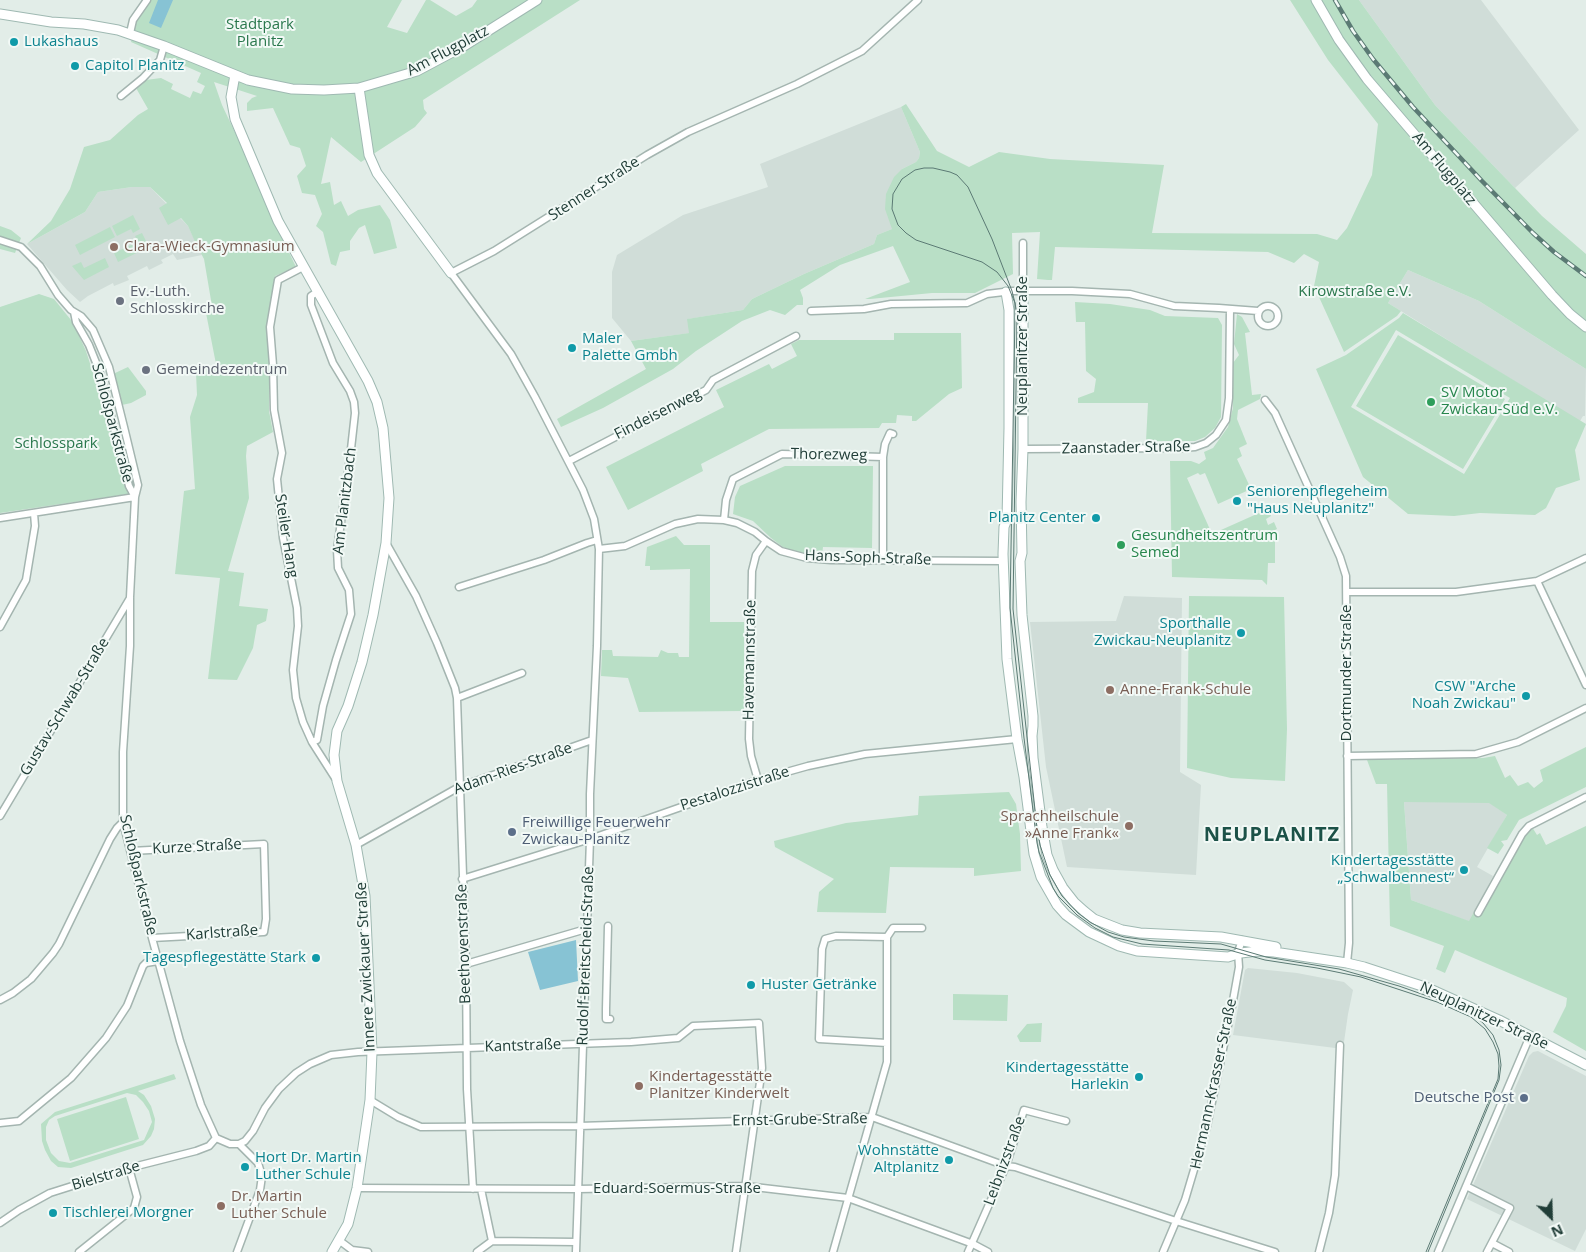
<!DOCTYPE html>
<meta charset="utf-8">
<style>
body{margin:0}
#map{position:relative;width:1586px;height:1252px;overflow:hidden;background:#e2ede8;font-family:"Open Sans",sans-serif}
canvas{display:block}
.north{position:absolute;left:1526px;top:1192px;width:50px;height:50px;-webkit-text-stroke:4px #f2f9f6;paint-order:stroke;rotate:156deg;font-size:14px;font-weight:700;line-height:20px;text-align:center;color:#213e38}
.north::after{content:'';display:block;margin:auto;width:18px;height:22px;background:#213e38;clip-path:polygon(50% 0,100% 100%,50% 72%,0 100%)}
</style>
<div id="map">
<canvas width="1586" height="1252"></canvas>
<div class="north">N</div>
</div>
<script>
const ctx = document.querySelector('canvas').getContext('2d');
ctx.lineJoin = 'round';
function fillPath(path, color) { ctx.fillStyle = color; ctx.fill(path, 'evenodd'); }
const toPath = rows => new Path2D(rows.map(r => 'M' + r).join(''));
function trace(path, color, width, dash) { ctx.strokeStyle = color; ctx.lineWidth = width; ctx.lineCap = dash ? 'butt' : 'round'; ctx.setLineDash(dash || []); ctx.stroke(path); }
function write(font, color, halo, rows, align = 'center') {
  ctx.font = font + ' "Open Sans",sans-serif'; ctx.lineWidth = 4; ctx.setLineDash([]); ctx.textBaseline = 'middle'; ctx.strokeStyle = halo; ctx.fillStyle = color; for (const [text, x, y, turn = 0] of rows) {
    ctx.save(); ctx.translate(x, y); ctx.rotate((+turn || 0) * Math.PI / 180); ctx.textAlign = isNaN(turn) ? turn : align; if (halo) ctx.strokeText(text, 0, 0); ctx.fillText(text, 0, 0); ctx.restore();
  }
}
fillPath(toPath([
 [1359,0,1481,0,1579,130,1515,188,1435,105],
 [901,107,920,152,919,158,916,162,902,169,892,229,877,235,874,244,804,274,752,299,743,310,688,319,690,333,631,341,612,318,612,272,617,255,683,215,768,187,760,164],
 [132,187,150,187,188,226,202,255,177,260,173,254,161,260,163,263,149,270,147,266,127,276,129,280,114,286,113,283,88,296,80,302,67,290,27,244,85,212,98,192],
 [1408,270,1479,301,1586,369,1585,416,1583,416,1580,421,1577,420,1388,303],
 [1124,596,1182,598,1180,772,1201,785,1196,875,1067,867,1046,767,1030,622,1116,621],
 [1404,802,1489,802,1507,815,1477,867,1493,876,1470,922,1411,900],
 [1248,968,1297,973,1344,982,1353,990,1348,1014,1343,1049,1233,1035,1245,970],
 [1538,1051,1586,1076,1586,1229,1575,1251,1467,1199,1529,1056,1533,1052]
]), '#d0ddd8');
fillPath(toPath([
 [151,0,402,0,387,27,407,33,426,0,430,0,456,16,472,7,477,0,580,0,423,100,424,109,427,113,415,127,361,162,331,137,321,184,330,182,334,205,341,201,348,216,358,210,380,205,390,220,397,248,374,254,365,225,359,228,350,241,350,250,340,252,336,266,331,264,323,232,316,226,322,214,315,195,302,193,297,176,306,166,300,148,290,145,273,108,247,111,247,103,252,98,257,96,214,82,222,105,240,143,269,211,296,267,275,276,270,326,269,411,273,432,247,446,246,456,249,498,228,571,244,573,239,606,268,609,266,621,257,625,253,648,237,680,208,679,220,578,175,574,184,491,195,489,190,417,197,395,196,373,216,364,206,313,213,312,204,259,196,244,188,226,181,218,168,225,159,208,167,203,150,187,132,187,98,192,85,212,27,244,51,221,70,189,84,147,110,140,138,115,148,109,136,88,146,80,161,78,173,84,171,89,190,98,193,91,201,94,205,86,197,82,201,73,131,42,136,22],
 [1290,0,1359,0,1435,105,1542,216,1586,254,1586,369,1479,301,1408,270,1388,303,1401,311,1397,316,1344,352,1314,286,1319,262,1304,254,1294,263,1268,252,1055,247,1052,280,1048,280,1037,279,1040,232,1012,233,1013,274,975,293,932,293,870,299,865,299,910,282,893,246,840,265,800,290,803,298,803,305,797,305,785,315,770,310,742,321,696,351,673,369,603,408,561,427,557,419,646,369,631,341,689,333,687,319,743,310,752,299,804,274,874,244,877,235,892,229,885,209,886,194,894,177,902,169,916,162,919,158,920,152,901,107,906,104,937,151,969,167,999,152,1050,159,1164,165,1152,233,1317,234,1337,240,1347,228,1372,175,1378,124,1328,60],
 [133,215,140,229,133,233,131,229,117,236,112,226],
 [0,226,11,230,21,238,15,253,0,249],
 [110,227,115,237,80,255,75,245],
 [142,233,149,247,118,262,114,253,138,242,135,236],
 [105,258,109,267,84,280,72,266,81,262,84,268],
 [39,294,54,299,71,320,76,329,86,351,113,435,128,494,0,513,0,307],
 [1075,302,1110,304,1150,310,1165,316,1218,318,1222,325,1221,417,1215,428,1205,437,1195,441,1146,441,1148,403,1078,403,1078,398,1094,392,1096,379,1086,371,1085,322,1076,322],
 [1403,313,1586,424,1575,450,1580,480,1556,488,1546,508,1535,515,1480,513,1454,516,1408,514,1363,477,1316,369,1346,355,1399,318],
 [1396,330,1510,398,1464,474,1351,407],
 [1237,314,1242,317,1250,332,1245,333,1252,395,1261,394,1260,399,1238,410,1237,419,1247,444,1239,448,1242,456,1237,459,1251,489,1218,504,1205,473,1200,475,1198,473,1187,478,1212,534,1268,509,1271,516,1266,519,1268,525,1274,522,1277,529,1275,530,1275,563,1268,563,1267,585,1262,580,1172,577,1170,461,1191,461,1199,464,1206,459,1204,452,1213,448,1228,427,1233,408,1233,363,1239,355,1234,344],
 [894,333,961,333,962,388,949,394,916,421,912,421,912,416,897,415,896,423,882,423,879,428,769,429,701,464,703,471,628,510,606,467,724,407,716,390,769,364,772,369,797,356,791,344,799,340,894,340],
 [1398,335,1505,399,1463,469,1356,406],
 [128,367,146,391,146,395,131,403,122,405,113,374],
 [785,466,873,466,872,548,823,547,822,555,796,552,783,547,771,538,753,521,733,514,735,497,740,486],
 [676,536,684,545,710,545,710,622,744,622,744,711,639,712,628,678,601,676,602,650,612,650,613,656,658,657,661,650,668,653,678,653,679,657,689,657,690,569,650,570,650,566,645,566,647,547],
 [1189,596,1284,597,1287,729,1285,781,1231,778,1187,768],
 [1586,747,1586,787,1519,820,1507,840,1501,841,1504,845,1498,854,1487,848,1507,815,1489,803,1404,802,1411,900,1469,921,1474,912,1481,913,1525,834,1532,827,1537,835,1540,833,1546,845,1586,826,1586,1051,1553,1032,1566,1006,1567,998,1455,950,1445,973,1436,969,1444,946,1390,926,1387,784,1376,784,1367,760,1483,758,1495,756,1505,778,1510,775,1518,786,1528,782,1534,788,1543,781,1540,770],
 [1009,792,1016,804,1020,834,1021,871,974,876,974,868,890,867,886,913,817,912,819,892,834,879,775,847,774,841,846,823,918,815,919,796],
 [953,994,1008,995,1007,1021,953,1020],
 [1042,1023,1041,1042,1020,1042,1017,1036,1027,1024],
 [174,1074,176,1079,138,1091,144,1095,151,1106,155,1119,154,1129,151,1136,143,1145,71,1168,58,1167,51,1161,45,1150,42,1141,41,1124,55,1112],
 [127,1093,136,1095,143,1102,149,1111,152,1122,144,1140,70,1163,59,1161,51,1153,46,1140,46,1127,49,1120,55,1116],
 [126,1097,139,1139,70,1161,57,1119]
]), '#b9dfc6');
fillPath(toPath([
 [158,0,173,0,161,28,149,23],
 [576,940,578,981,540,990,528,952]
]), '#87c3d4');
const street = toPath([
 [130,33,133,20,147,0],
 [121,96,143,78,160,60,164,46],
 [0,240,21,247,40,266,58,295,71,310,81,316,93,330,109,367,124,427,138,485,135,497,130,597,130,646,123,752,123,822,152,938,180,1041,201,1105,216,1138,230,1144,239,1144,245,1141,253,1131,265,1108,279,1089,296,1073,310,1064,331,1055,358,1052,631,1042,678,1038,693,1026,759,1023,762,1068,736,1252],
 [303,267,278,280,270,327,273,365,274,410,282,453,277,479,283,538,297,608,298,626,293,670,296,698,303,722,312,742,335,778],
 [1023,291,1023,243],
 '1258 316a10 10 0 1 1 20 0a10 10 0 1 1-20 0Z',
 [811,311,864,309,891,304,967,303,987,294,1012,291,1072,291,1130,294,1174,306,1219,308,1258,311],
 [74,312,76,322,89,345,99,370,129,486,135,497],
 [1265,400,1275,413,1340,557,1346,576,1349,943,1347,963],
 [1023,449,1182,448,1195,447,1206,443,1216,435,1226,420,1229,398,1230,309],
 [569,461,706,390,713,380,796,336],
 [0,518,135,497],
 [724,520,726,500,733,479,782,454,883,457],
 [386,543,416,596,437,643,455,688,457,698,466,964,467,1089,473,1189],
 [599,549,625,546,675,524,698,519,724,520,737,523,755,532,766,541,781,551,807,558,831,560,1003,561],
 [883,560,883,457,885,444,890,433,893,434],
 [1537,581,1586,685],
 [459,587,544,560,587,543,597,540],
 [1347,592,1456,592,1537,581,1586,558],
 [0,627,26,580,35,526,34,513],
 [457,698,522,673],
 [312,742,317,740,323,706,336,660,351,614,349,590,338,568,337,550,350,458,355,413,354,402,350,391,333,363,311,305,311,296,317,292],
 [1347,756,1476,754,1518,742,1586,708],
 [758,780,751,756,749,739,752,571,756,555,766,541],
 [0,816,130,598],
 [356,845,459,787,592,740],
 [131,851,264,844,266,919,264,932,152,938],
 [462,879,590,839,758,780,808,766,865,754,1017,739],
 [1478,913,1522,834,1529,826,1586,797],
 [608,926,606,1009,606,1019,610,1019],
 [466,964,586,929],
 [0,1000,13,993,31,979,53,953,59,944,110,839,117,828,123,822],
 [887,1043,819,1039,822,949,825,939,836,936,887,937],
 [370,1100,398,1117,421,1127,579,1126,872,1117,1006,1166,1015,1167,1176,1221,1275,1252],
 [0,1123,19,1121,71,1078,106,1038,127,1006,143,966,146,963,158,961],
 [1466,1186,1510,1208,1487,1252],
 [357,1188,578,1189,746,1186,848,1198,973,1244,988,1252],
 [481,1189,492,1241],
 [0,1223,19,1210,50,1193,129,1168,196,1151,209,1146,216,1138],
 [340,1241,352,1250,368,1252],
 [1492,1243,1509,1252],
 [79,1252,134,1208,137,1197,129,1168],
 [237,1252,260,1190,262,1176,258,1163,239,1144],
 [477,1252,492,1241,576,1242],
 [576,1252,590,839,590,794,597,646,599,549,594,519,583,490,535,397,511,354,451,273,494,251,647,155,688,132,797,84,862,51,918,0],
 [833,1252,887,1062,887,937,893,928,922,928],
 [968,1252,1006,1166,1024,1110,1066,1121],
 [1163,1252,1185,1200,1207,1126,1232,1006,1239,967,1238,952,1242,940],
 [1319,1252,1329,1213,1335,1175,1340,1045],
 [1438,1252,1530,1036]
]);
const secondary = toPath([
 [1316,0,1339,40,1367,79,1552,295,1570,314,1586,327],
 [0,14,51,22,84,24,118,30,164,46,248,80,292,89,324,90,359,88,417,71,464,46,537,0],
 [235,75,231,97,235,119,278,221,368,381,377,402,383,428,389,498,386,543,373,615,362,662,348,706,337,731,334,755,337,781,356,845,365,896,372,1052,370,1100,357,1188,348,1224,332,1252],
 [359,88,369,155,377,173,451,273],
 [1023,291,1023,449,1021,502,1022,553,1020,561,1022,615,1033,716,1033,726,1032,736,1033,758,1042,827,1047,855,1053,870,1063,888,1074,902,1084,911,1094,919,1122,930,1140,933,1221,937,1276,947],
 [1006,292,1009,310,1009,428,1007,519,1004,527,1003,554,1007,659,1017,739,1024,777,1034,854,1041,877,1057,905,1066,915,1089,932,1119,946,1137,951,1228,957,1241,953,1258,951,1274,952,1347,963,1364,967,1428,988,1499,1020,1586,1065]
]);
trace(street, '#a4b5b0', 9);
trace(secondary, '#9fb9b2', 11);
trace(street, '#fff', 6);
trace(secondary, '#fff', 9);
trace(toPath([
 [1426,1252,1498,1079,1499,1066,1498,1054,1493,1042,1485,1029,1471,1017,1437,1002,1361,977,1317,968,1265,960,1229,950,1142,944,1113,937,1095,928,1077,915,1058,896,1053,888,1039,852,1037,843,1024,738,1010,608,1015,312,1015,303,1012,291,992,239,968,187,957,175,950,172,933,168,924,168,915,170,902,179,893,194,892,209,898,225,906,233,916,240,982,262,997,272,1008,286,1015,303,1017,315,1013,609,1037,828,1040,845,1050,875,1062,896,1078,913,1090,922,1108,932,1124,937,1154,941,1221,944,1266,957,1339,969,1399,986,1433,998,1471,1013,1483,1023,1493,1035,1499,1050,1501,1065,1499,1080,1428,1252]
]), '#5b7a74', 1);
const rail = toPath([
 [1335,0,1353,31,1373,59,1413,107,1482,181,1533,233,1554,252,1586,276]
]);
trace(rail, '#5b7a74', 4.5);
trace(rail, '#f2f9f6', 2.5, [8]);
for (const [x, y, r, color] of [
 [14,42,5,"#0f9aa8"],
 [75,66,5,"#0f9aa8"],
 [114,247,5,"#8d6e63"],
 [120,301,5,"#6b7280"],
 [572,348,5,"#0f9aa8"],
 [146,370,5,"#6b7280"],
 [1431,402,5,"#2e9e5b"],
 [1237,501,5,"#0f9aa8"],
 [1096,518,5,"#0f9aa8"],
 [1121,545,5,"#2e9e5b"],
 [1241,633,5,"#0f9aa8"],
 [1110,690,5,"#8d6e63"],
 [1526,696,5,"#0f9aa8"],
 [1129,826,5,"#8d6e63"],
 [512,832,5,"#5c6f8a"],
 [1464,870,5,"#0f9aa8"],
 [316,958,5,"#0f9aa8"],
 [751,985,5,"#0f9aa8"],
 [1139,1077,5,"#0f9aa8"],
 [639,1086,5,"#8d6e63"],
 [1524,1098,5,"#5c6f8a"],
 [949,1160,5,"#0f9aa8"],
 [245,1167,5,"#0f9aa8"],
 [221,1206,5,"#8d6e63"],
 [53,1213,5,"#0f9aa8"]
]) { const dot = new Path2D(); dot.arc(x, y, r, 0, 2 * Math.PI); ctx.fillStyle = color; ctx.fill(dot); trace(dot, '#f2f9f6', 2); }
write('15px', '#29774c', '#f2f9f6', [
 ["Stadtpark",260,25],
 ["Planitz",260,42],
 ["Kirowstraße e.V.",1355,292],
 ["Schlosspark",56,444]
]);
write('15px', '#0d838f', '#f2f9f6', [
 ["Lukashaus",24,42],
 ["Capitol Planitz",85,66],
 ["Maler",582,339],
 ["Palette Gmbh",582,356],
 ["Seniorenpflegeheim",1247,492],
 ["\"Haus Neuplanitz\"",1247,509],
 ["Planitz Center",1086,518,"right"],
 ["Sporthalle",1231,624,"right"],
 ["Zwickau-Neuplanitz",1231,641,"right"],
 ["CSW \"Arche",1516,687,"right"],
 ["Noah Zwickau\"",1516,704,"right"],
 ["Kindertagesstätte",1454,861,"right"],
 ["„Schwalbennest“",1454,878,"right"],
 ["Tagespflegestätte Stark",306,958,"right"],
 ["Huster Getränke",761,985],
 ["Kindertagesstätte",1129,1068,"right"],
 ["Harlekin",1129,1085,"right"],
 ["Wohnstätte",939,1151,"right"],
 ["Altplanitz",939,1168,"right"],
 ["Hort Dr. Martin",255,1158],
 ["Luther Schule",255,1175],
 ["Tischlerei Morgner",63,1213]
], 'left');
write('15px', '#213e38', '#f2f9f6', [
 ["Am Flugplatz",448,51,-28],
 ["Am Flugplatz",1444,169,50],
 ["Stenner Straße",594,189,-33],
 ["Neuplanitzer Straße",1023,346,-90],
 ["Findeisenweg",658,414,-27],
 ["Schloßparkstraße",112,423,75],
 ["Zaanstader Straße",1126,448,-1],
 ["Thorezweg",829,455,1],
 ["Am Planitzbach",345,501,-83],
 ["Steiler Hang",286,536,81],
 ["Hans-Soph-Straße",868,558,2],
 ["Havemannstraße",750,660,-89],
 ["Dortmunder Straße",1347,673,-90],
 ["Gustav-Schwab-Straße",65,707,-59],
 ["Adam-Ries-Straße",513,769,-20],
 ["Pestalozzistraße",735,789,-18],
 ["Kurze Straße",197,847,-3],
 ["Schloßparkstraße",138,875,77],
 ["Karlstraße",222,933,-4],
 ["Beethovenstraße",464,944,-92],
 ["Rudolf-Breitscheid-Straße",586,956,-88],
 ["Innere Zwickauer Straße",366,967,-93],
 ["Neuplanitzer Straße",1484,1016,25],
 ["Kantstraße",523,1046,-2],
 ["Hermann-Krasser-Straße",1214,1084,-78],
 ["Ernst-Grube-Straße",800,1120,-1],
 ["Leibnizstraße",1005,1161,-70],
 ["Bielstraße",106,1176,-17],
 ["Eduard-Soermus-Straße",677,1189]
]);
write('15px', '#785e54', '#f2f9f6', [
 ["Clara-Wieck-Gymnasium",124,247],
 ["Anne-Frank-Schule",1120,690],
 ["Sprachheilschule",1119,817,"right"],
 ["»Anne Frank«",1119,834,"right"],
 ["Kindertagesstätte",649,1077],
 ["Planitzer Kinderwelt",649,1094],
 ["Dr. Martin",231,1197],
 ["Luther Schule",231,1214]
], 'left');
write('15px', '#5b616d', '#f2f9f6', [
 ["Ev.-Luth.",130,292],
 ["Schlosskirche",130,309],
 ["Gemeindezentrum",156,370]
], 'left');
write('15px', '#27864d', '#f2f9f6', [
 ["SV Motor",1441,393],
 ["Zwickau-Süd e.V.",1441,410],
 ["Gesundheitszentrum",1131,536],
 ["Semed",1131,553]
], 'left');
write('15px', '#4e5e75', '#f2f9f6', [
 ["Freiwillige Feuerwehr",522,823],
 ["Zwickau-Planitz",522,840],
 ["Deutsche Post",1514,1098,"right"]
], 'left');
ctx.letterSpacing = '1px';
write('bold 20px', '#1c5248', '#f2f9f6', [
 ["NEUPLANITZ",1272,835]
]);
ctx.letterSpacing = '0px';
</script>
